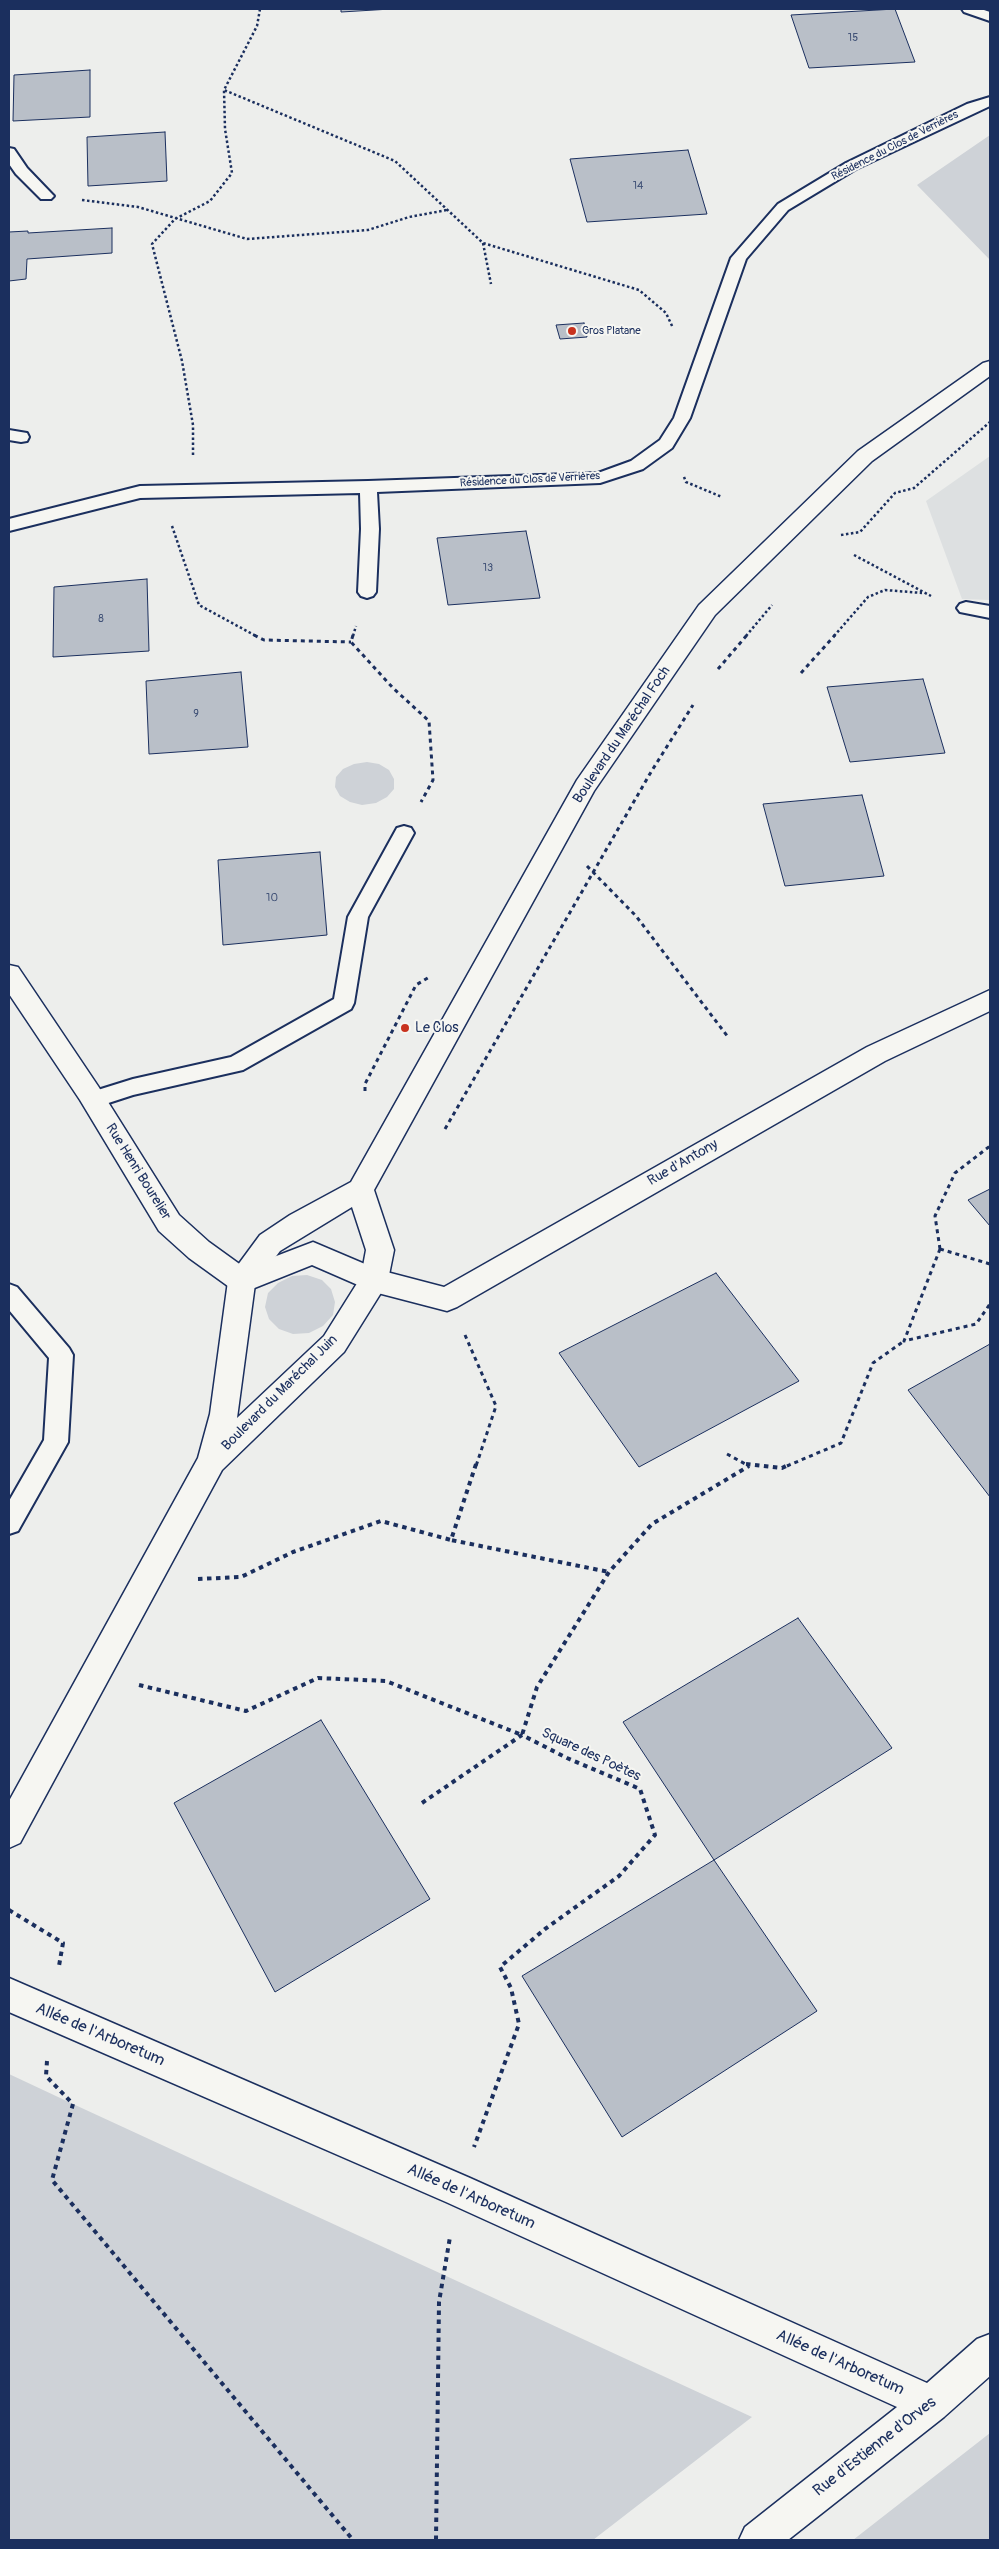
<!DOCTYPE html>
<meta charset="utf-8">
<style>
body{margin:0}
#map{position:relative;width:999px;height:2549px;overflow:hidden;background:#edeeec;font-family:Pangolin,sans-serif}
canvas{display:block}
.frame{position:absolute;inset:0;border:10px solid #1b2f5e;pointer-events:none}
</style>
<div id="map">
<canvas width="999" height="2549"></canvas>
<div class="frame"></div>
</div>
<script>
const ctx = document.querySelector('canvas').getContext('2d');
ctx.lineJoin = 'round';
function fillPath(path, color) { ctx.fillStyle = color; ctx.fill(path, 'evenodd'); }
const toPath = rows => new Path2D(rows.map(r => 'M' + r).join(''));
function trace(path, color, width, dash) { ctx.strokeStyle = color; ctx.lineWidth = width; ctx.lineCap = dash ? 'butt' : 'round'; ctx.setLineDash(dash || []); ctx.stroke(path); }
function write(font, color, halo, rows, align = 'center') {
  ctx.font = font + ' Pangolin,sans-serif'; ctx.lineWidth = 4; ctx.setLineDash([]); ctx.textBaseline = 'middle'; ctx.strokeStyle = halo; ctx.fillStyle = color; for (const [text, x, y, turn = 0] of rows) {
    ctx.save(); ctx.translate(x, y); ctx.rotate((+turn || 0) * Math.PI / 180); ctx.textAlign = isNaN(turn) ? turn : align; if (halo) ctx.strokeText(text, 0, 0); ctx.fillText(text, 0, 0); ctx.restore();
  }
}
fillPath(toPath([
 [990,456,990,600,962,599,926,501]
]), '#dde0e1');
fillPath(toPath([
 [990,135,990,260,917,185],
 [367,762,379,764,389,770,394,779,394,789,387,797,376,803,362,805,350,802,340,796,335,787,336,777,343,769,354,764],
 [307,1275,322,1280,331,1289,335,1302,333,1315,323,1326,309,1333,293,1334,279,1329,269,1319,265,1307,268,1293,278,1283,292,1276],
 [9,2074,73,2104,752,2417,593,2540,9,2540],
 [990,2433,990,2540,853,2540]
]), '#ced2d7');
const building = toPath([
 [341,9,391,9,341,12,341,9],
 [895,9,915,62,809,68,791,15,895,9],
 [90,70,90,117,13,121,14,75,90,70],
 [165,132,167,181,88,186,87,137,165,132],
 [688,150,707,214,587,222,570,159,688,150],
 [112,228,112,253,27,259,26,279,9,281,9,232,28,231,28,233,112,228],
 [584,323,587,337,560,339,556,325,584,323],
 [526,531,540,598,448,605,437,538,526,531],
 [147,579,149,651,53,657,54,587,147,579],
 [241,672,248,747,149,754,146,681,241,672],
 [923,679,945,753,850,762,827,687,923,679],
 [862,795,884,876,785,886,763,804,862,795],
 [320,852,327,935,223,945,218,860,320,852],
 [990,1189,990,1226,968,1200,990,1189],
 [716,1273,799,1381,639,1467,559,1353,716,1273],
 [990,1344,990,1497,908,1390,990,1344],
 [798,1618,892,1748,714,1860,623,1722,798,1618],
 [321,1720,430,1899,275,1992,174,1803,321,1720],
 [714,1860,817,2011,622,2137,522,1976,714,1860]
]);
fillPath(building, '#b9bfc8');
trace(building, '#1b2f5e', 1);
const service = toPath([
 [962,9,981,9,990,12,990,21,964,12,962,9],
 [990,97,990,106,856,169,788,210,746,259,690,418,672,448,643,469,600,483,377,492,379,529,376,592,373,596,367,598,361,596,358,592,361,529,360,493,140,498,9,531,9,519,140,486,368,481,598,473,631,461,660,440,674,418,731,258,778,204,846,163,967,104,990,97],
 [9,148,14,149,27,168,51,193,54,196,51,199,41,199,16,174,9,164,9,148],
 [9,430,27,433,29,437,27,441,21,442,9,440,9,430],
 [966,602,990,606,990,618,960,612,957,608,960,604,966,602],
 [404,826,411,828,414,833,368,917,354,1003,351,1009,243,1070,133,1095,93,1108,85,1106,82,1100,85,1094,133,1079,231,1057,334,999,348,917,397,828,404,826],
 [9,1284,17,1287,69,1348,73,1355,68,1442,18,1531,9,1534,9,1501,44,1440,49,1358,9,1310,9,1284]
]);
const minor = toPath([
 [9,965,18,967,98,1086,179,1215,209,1242,245,1268,313,1242,379,1270,444,1287,867,1047,990,990,990,1011,885,1061,457,1307,447,1311,374,1292,312,1265,242,1293,232,1289,189,1258,159,1231,80,1100,9,994,9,965],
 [9,1978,470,2178,927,2383,977,2339,990,2334,990,2376,944,2417,788,2540,739,2540,745,2527,897,2407,446,2202,9,2012,9,1978]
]);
const tertiary = toPath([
 [990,361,990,376,872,461,715,615,594,791,374,1190,394,1250,388,1280,384,1288,344,1352,222,1470,20,1843,9,1848,9,1801,198,1458,210,1414,228,1281,232,1273,260,1235,290,1215,351,1182,577,780,699,605,858,451,983,363,990,361],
 [352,1207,366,1250,361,1277,324,1336,237,1418,255,1284,280,1251,352,1207]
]);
trace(service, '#1b2f5e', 4);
trace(minor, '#1b2f5e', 3);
trace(tertiary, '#1b2f5e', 3);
trace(toPath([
 [260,9,257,26,224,90,395,161,483,243,639,290,666,313,673,328],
 [82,200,138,207,247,239,368,230,409,217,447,210],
 [483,243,491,284],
 [193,455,193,425,182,361,152,244,175,219,210,201,232,173,225,129,224,90],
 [684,477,686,482,722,497],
 [172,526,199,605,256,636],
 [841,535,860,532,895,493,914,488,990,422],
 [854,555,931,596],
 [353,636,356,626],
 [746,636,772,605],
 [834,636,868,597,885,590,922,593]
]), '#1b2f5e', 2.5, [2.5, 2.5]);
trace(toPath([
 [254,635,264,640,351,642],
 [353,635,351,642,393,688,429,721,433,780,421,802],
 [718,669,747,635],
 [801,673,835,635],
 [587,866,636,916,728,1037],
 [365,1091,365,1084,416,985,431,976],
 [445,1129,651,772,693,705],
 [940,1249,904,1341,976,1324,990,1304],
 [940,1249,935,1216,955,1173,990,1146],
 [940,1249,990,1264],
 [465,1335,496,1406,476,1466],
 [727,1454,749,1466],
 [787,1466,841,1443,873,1363,904,1341]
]), '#1b2f5e', 3, [4, 4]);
trace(toPath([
 [476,1464,451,1540,609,1572],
 [746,1464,782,1468,790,1464],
 [198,1579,241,1577,293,1552,381,1521,451,1540],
 [139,1685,246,1711,318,1678,386,1681,522,1735,537,1687,609,1572,652,1524,749,1466],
 [422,1803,522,1735,567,1758,640,1789,655,1835,619,1876,545,1929,500,1967,511,1988,519,2024,474,2147],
 [9,1910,63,1943,59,1966],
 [47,2061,46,2076,73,2104,52,2180,353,2540],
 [436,2540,439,2302,450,2237]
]), '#1b2f5e', 4, [4.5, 4.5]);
fillPath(service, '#f6f6f2');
fillPath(minor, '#f6f6f2');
fillPath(tertiary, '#f6f6f2');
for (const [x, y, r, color] of [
 [572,331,5,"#c8321e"],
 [405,1028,5,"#c8321e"]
]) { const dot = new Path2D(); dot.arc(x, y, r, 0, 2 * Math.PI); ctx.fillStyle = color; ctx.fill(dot); trace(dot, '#f6f6f2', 2); }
write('11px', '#425378', null, [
 ["15",853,38],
 ["14",638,186],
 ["13",488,568],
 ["8",101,619],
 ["9",196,714],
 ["10",272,898]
]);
write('11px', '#1b2f5e', '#f6f6f2', [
 ["Résidence du Clos de Verrières",895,146,-27],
 ["Résidence du Clos de Verrières",530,480,-3]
]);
write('11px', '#1b2f5e', '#f6f6f2', [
 ["Gros Platane",582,331]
], 'left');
write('14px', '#1b2f5e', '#f6f6f2', [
 ["Boulevard du Maréchal Foch",622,735,-56],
 ["Rue d'Antony",683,1163,-30],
 ["Rue Henri Bourelier",138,1172,58],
 ["Boulevard du Maréchal Juin",280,1393,-45],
 ["Square des Poètes",591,1755,25]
]);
write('14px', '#1b2f5e', '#f6f6f2', [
 ["Le Clos",415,1028]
], 'left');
write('16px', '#1b2f5e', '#f6f6f2', [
 ["Allée de l'Arboretum",100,2035,23],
 ["Allée de l'Arboretum",471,2197,24],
 ["Allée de l'Arboretum",840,2363,24],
 ["Rue d'Estienne d'Orves",875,2447,-38]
]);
</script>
